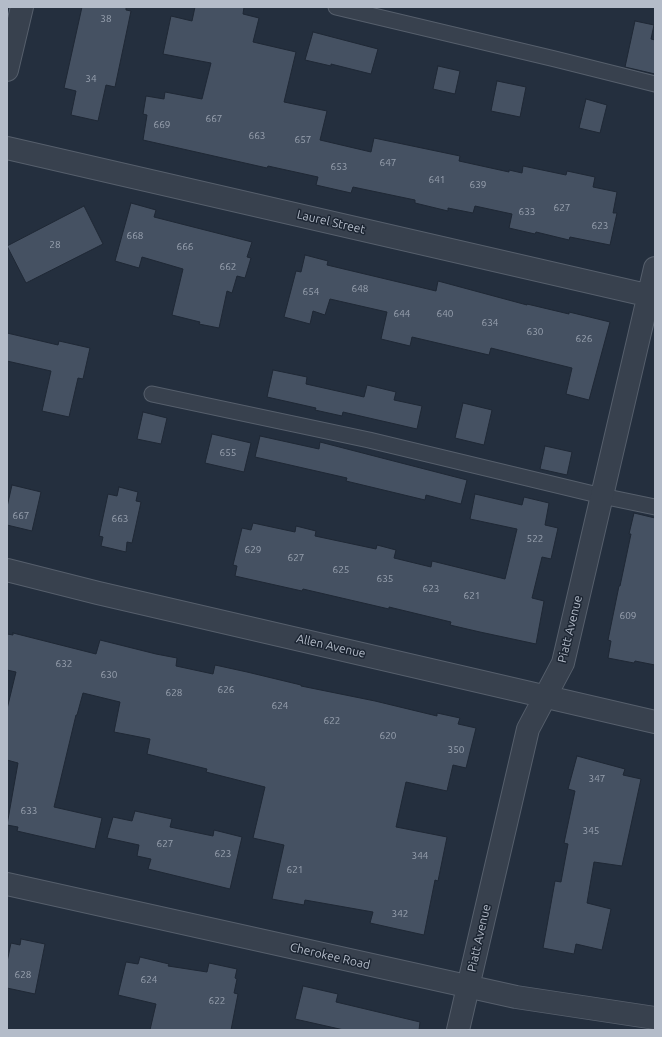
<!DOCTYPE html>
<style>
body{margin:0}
#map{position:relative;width:662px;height:1037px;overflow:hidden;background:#242f3e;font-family:Ubuntu,sans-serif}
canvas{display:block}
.frame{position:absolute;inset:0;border:8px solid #b4bcc9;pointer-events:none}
</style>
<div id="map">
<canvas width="662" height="1037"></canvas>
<div class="frame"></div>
</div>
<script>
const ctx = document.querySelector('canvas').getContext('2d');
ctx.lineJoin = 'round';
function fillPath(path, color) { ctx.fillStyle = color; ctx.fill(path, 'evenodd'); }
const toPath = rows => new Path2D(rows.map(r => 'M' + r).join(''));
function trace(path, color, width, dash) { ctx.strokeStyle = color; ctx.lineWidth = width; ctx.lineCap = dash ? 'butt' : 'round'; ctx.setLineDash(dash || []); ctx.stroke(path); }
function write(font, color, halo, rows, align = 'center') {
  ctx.font = font + ' Ubuntu,sans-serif'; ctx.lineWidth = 3; ctx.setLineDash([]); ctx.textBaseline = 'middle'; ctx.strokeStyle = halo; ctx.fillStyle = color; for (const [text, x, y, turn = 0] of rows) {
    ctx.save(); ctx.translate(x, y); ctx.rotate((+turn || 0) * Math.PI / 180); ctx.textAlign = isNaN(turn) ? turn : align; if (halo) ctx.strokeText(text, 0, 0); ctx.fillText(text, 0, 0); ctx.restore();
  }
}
const building = toPath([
 [82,7,126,7,126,10,131,11,115,87,106,85,98,121,71,115,76,91,64,88,82,7],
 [195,7,244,7,243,14,259,18,253,42,296,52,284,102,327,111,320,140,371,152,374,138,460,156,459,161,509,172,509,170,522,173,523,166,566,175,567,171,595,177,593,187,617,192,613,213,617,213,610,245,570,237,569,240,536,232,535,234,509,228,512,214,475,206,473,213,448,208,448,211,415,203,415,200,353,187,351,193,316,185,318,177,268,166,267,168,143,140,147,115,143,114,146,96,164,99,165,92,202,99,211,63,163,54,171,16,192,21,195,7],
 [635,21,654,25,651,39,655,40,655,74,625,67,635,21],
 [313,32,378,49,371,74,331,64,331,66,305,60,313,32],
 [438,66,460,71,455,94,433,89,438,66],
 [497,81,526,87,520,117,491,111,497,81],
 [586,99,607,105,600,133,579,128,586,99],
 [131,203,156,210,154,217,252,242,247,257,251,258,245,278,237,276,232,293,227,291,219,328,199,324,200,322,172,315,183,269,142,257,139,268,115,261,131,203],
 [84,206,103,244,26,283,7,246,84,206],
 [305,255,328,261,327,265,436,291,438,281,527,305,527,304,569,314,569,312,610,322,589,400,566,394,572,368,491,348,489,355,412,337,410,346,381,339,387,312,330,299,325,315,313,311,310,324,284,317,296,271,301,272,305,255],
 [7,333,58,345,59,341,90,348,83,379,78,378,69,417,42,411,51,371,7,361,7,333],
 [273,370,307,377,306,384,364,397,367,385,396,392,394,400,422,406,417,429,343,412,342,416,315,410,316,408,267,397,273,370],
 [463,403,492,410,484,445,455,438,463,403],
 [143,412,167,418,161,444,137,439,143,412],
 [212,434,251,443,244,472,205,463,212,434],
 [260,436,319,449,320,442,467,480,461,504,426,495,425,500,346,481,347,478,255,457,260,436],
 [545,446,572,452,567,475,540,469,545,446],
 [12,485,41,492,32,531,7,525,7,507,12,485],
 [119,487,138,492,136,501,141,502,132,543,127,542,126,552,101,546,103,537,99,536,108,494,117,496,119,487],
 [475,494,522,505,524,497,549,503,545,525,558,528,551,559,542,557,532,598,544,601,536,644,480,632,450,625,451,622,389,607,389,609,303,589,302,591,235,576,237,566,233,565,242,528,251,530,253,523,295,532,296,526,316,531,315,536,376,549,377,545,396,550,394,558,431,567,432,561,505,579,517,529,470,519,475,494],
 [634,513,655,518,655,665,635,661,634,663,608,658,611,641,608,640,619,586,620,586,631,534,629,534,634,513],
 [13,633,96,654,100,640,156,654,177,658,176,666,213,674,215,665,247,672,301,685,301,686,375,701,437,716,437,713,460,718,458,724,476,728,466,768,453,765,447,791,406,782,396,827,447,837,438,881,435,880,424,935,370,923,373,912,305,900,304,905,272,899,284,845,253,838,265,787,206,772,207,769,147,754,150,739,114,732,120,702,83,693,77,715,76,715,54,807,102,818,95,849,17,831,18,827,7,825,18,763,7,760,7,709,16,672,7,670,7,634,13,635,13,633],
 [577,756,625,769,623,775,641,779,622,866,594,862,587,903,611,909,602,950,576,944,574,954,543,948,555,881,561,882,568,844,564,843,575,791,568,789,577,756],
 [135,811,172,819,170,827,213,836,214,830,242,837,230,889,148,869,151,859,137,856,139,845,107,838,113,817,132,821,135,811],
 [21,939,45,944,35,994,7,988,7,962,11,943,20,945,21,939],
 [140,957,169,964,168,966,207,972,209,963,237,969,235,978,237,979,234,993,238,994,231,1030,150,1030,156,1004,118,995,126,962,138,964,140,957],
 [303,986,338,994,336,1002,420,1022,419,1030,344,1030,295,1019,303,986]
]);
fillPath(building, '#455162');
trace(building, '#1f2835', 1);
const service = toPath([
 [336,7,555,59,655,84],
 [152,394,369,440,602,496,655,507]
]);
const minor = toPath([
 [7,70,22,7],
 [7,148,655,297],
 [7,570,98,593,655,722],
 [7,884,516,997,655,1018],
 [458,1030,528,729,563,663,655,268]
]);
trace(service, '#565f6c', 17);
trace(minor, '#565f6c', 24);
trace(service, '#38414e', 15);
trace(minor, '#38414e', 22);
write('10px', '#98a1af', null, [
 ["38",106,19],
 ["34",91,79],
 ["667",214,119],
 ["669",162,125],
 ["663",257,136],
 ["657",303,140],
 ["647",388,163],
 ["653",339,167],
 ["641",437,180],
 ["639",478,185],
 ["627",562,208],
 ["633",527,212],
 ["623",600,226],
 ["668",135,236],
 ["28",55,245],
 ["666",185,247],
 ["662",228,267],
 ["648",360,289],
 ["654",311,292],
 ["644",402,314],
 ["640",445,314],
 ["634",490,323],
 ["630",535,332],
 ["626",584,339],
 ["655",228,453],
 ["667",21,516],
 ["663",120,519],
 ["522",535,539],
 ["629",253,550],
 ["627",296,558],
 ["625",341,570],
 ["635",385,579],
 ["623",431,589],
 ["621",472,596],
 ["609",628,616],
 ["632",64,664],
 ["630",109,675],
 ["626",226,690],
 ["628",174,693],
 ["624",280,706],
 ["622",332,721],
 ["620",388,736],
 ["350",456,750],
 ["347",597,779],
 ["633",29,811],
 ["345",591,831],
 ["627",165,844],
 ["623",223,854],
 ["344",420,856],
 ["621",295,870],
 ["342",400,914],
 ["628",23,975],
 ["624",149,980],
 ["622",217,1001]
]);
write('12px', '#b4bcc9', '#1d2633', [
 ["Laurel Street",331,222,13],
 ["Piatt Avenue",570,629,-76],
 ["Allen Avenue",331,646,13],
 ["Piatt Avenue",479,938,-77],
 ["Cherokee Road",330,956,13]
]);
</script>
